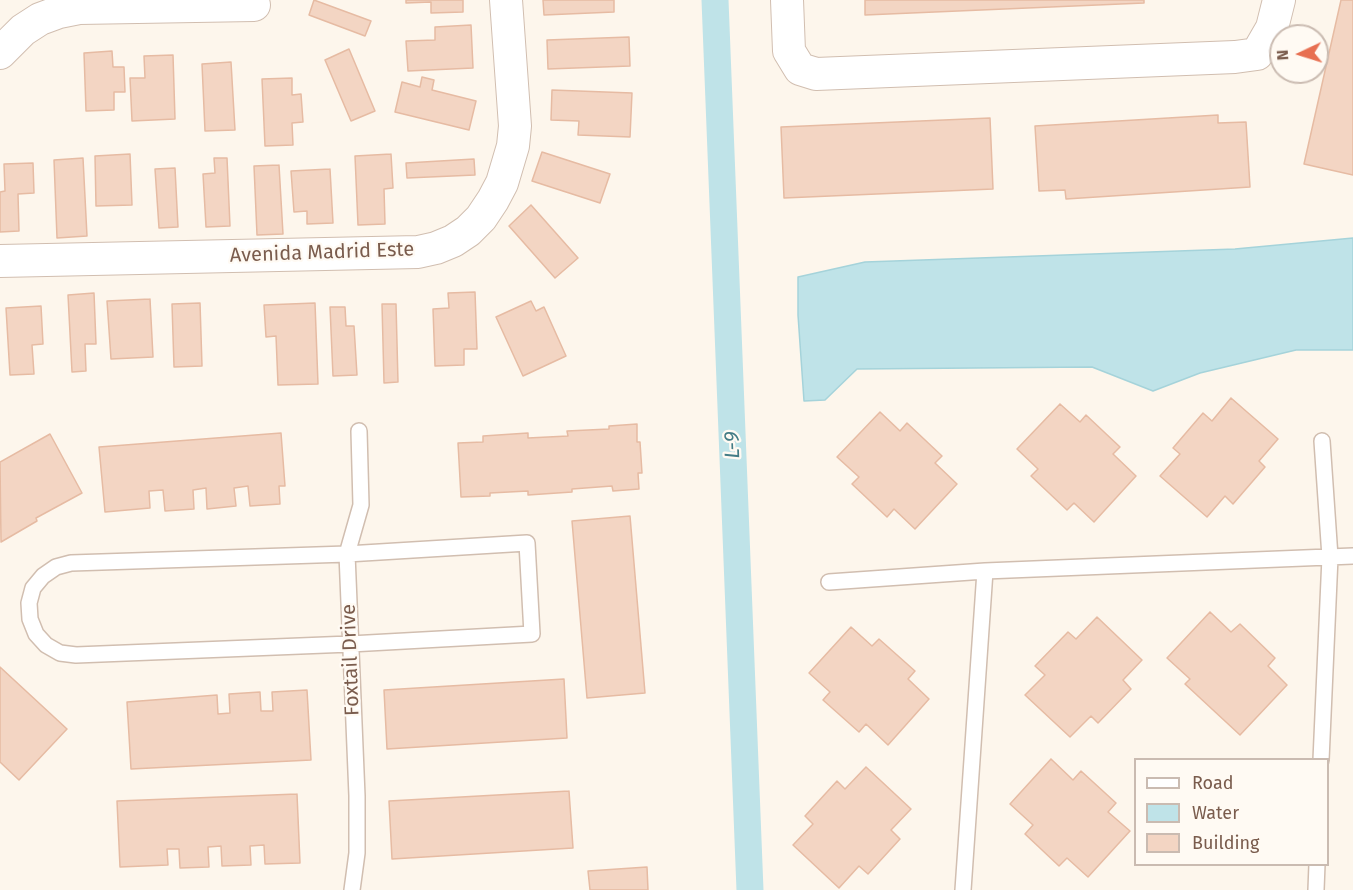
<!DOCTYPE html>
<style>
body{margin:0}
#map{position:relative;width:1353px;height:890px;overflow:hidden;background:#fdf6ec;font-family:"Fira Sans",sans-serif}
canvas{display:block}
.legend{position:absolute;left:1134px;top:758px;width:195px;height:108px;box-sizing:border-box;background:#fffaf3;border:2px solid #cabbb1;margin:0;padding:8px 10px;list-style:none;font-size:18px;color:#7a5c4d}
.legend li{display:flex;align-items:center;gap:12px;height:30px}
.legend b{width:30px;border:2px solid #cabbb1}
.north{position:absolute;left:1269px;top:24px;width:60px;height:60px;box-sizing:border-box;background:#fffaf3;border:2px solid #cabbb1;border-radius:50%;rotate:266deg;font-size:16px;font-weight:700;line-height:24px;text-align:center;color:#7a5c4d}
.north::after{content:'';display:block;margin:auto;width:21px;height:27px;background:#e76f51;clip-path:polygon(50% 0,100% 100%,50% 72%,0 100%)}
</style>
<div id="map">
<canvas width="1353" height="890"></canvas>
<ul class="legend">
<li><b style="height:8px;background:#fff"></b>Road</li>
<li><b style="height:16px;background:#bfe3e8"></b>Water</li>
<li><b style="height:16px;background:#f3d5c3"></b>Building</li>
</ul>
<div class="north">N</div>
</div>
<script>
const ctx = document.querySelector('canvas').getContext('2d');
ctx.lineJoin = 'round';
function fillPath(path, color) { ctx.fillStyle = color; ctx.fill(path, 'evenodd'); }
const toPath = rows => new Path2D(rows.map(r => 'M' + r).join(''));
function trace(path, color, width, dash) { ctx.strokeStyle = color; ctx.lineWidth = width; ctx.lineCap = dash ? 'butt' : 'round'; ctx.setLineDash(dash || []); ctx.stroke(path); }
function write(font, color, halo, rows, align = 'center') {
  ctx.font = font + ' "Fira Sans",sans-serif'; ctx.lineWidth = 4.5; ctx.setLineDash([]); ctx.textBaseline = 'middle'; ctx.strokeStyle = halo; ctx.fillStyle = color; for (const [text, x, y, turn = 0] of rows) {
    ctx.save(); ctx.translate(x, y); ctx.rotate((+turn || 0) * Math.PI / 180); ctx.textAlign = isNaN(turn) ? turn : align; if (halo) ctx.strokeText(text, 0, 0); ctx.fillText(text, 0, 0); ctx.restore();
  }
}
const water = toPath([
 [1353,238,1353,350,1296,350,1200,373,1153,391,1092,367,857,369,825,400,804,401,798,315,798,277,865,262,1235,249,1353,238]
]);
fillPath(water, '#bfe3e8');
trace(water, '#a5d3da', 1.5);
trace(toPath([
 [715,0,750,890]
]), '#bfe3e8', 27);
const building = toPath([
 [314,0,371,21,365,36,309,15,314,0],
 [406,0,463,0,463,12,431,13,431,2,406,3,406,0],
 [543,0,614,0,614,12,544,15,543,0],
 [865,0,1144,0,1144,3,865,15,865,0],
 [1341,0,1353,0,1353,175,1304,164,1341,0],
 [471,25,473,68,408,71,406,41,435,40,435,27,471,25],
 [629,37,630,66,548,69,547,40,629,37],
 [349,49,375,111,351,121,325,60,349,49],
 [112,51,113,67,124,67,125,92,114,92,114,110,86,111,84,53,112,51],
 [173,55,175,119,132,121,130,78,145,78,144,56,173,55],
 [231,62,235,130,205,131,202,64,231,62],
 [422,77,434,80,432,90,476,101,469,130,395,112,402,82,420,87,422,77],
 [292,78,292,95,301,94,303,122,292,123,293,145,265,146,262,79,292,78],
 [552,90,632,93,630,137,578,135,579,121,551,120,552,90],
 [1218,115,1218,123,1246,122,1250,187,1066,199,1065,190,1039,191,1035,126,1218,115],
 [990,118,993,189,784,198,781,127,990,118],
 [542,152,610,174,600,203,532,181,542,152],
 [130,154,132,205,96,206,95,156,130,154],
 [391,154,393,188,384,189,385,224,358,225,355,156,391,154],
 [83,158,87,236,57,238,54,160,83,158],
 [214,158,227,158,230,226,206,227,203,174,215,173,214,158],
 [474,159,475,175,407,178,406,163,474,159],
 [33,163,34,193,18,194,19,231,0,232,0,192,5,191,4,164,33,163],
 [279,165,283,234,257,235,254,166,279,165],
 [175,168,178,227,159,228,155,169,175,168],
 [330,169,333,223,307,224,307,211,294,212,291,171,330,169],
 [531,205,578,258,555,278,509,226,531,205],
 [475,292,477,349,464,349,464,365,435,366,433,309,449,308,448,293,475,292],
 [94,293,96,344,85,344,86,371,72,372,68,295,94,293],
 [150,299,153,357,111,359,107,301,150,299],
 [531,301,536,311,544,307,566,356,523,376,496,317,531,301],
 [200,303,202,366,174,367,172,304,200,303],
 [315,303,318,384,278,385,276,336,266,337,264,305,315,303],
 [382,304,396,304,398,382,384,383,382,304],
 [41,306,43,344,32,345,34,374,10,375,6,308,41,306],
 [330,307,345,307,346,326,354,326,357,375,333,376,330,307],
 [1231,398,1278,439,1259,461,1265,467,1233,504,1225,496,1207,517,1160,476,1180,454,1173,448,1203,413,1212,421,1231,398],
 [1060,404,1080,422,1086,415,1120,447,1113,454,1136,476,1094,522,1074,503,1067,510,1031,476,1038,469,1017,449,1060,404],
 [880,412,900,431,907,423,942,456,935,463,957,484,915,529,894,509,887,517,852,484,859,477,837,457,880,412],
 [637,424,637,442,640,442,642,473,638,473,639,489,613,491,612,486,572,489,572,492,528,495,528,491,490,493,490,496,461,497,458,443,483,442,483,436,528,433,528,438,568,436,567,431,609,429,609,426,637,424],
 [281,433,285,486,279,486,280,504,250,506,248,486,234,488,236,506,207,509,206,488,193,490,194,509,165,511,163,490,149,491,150,508,105,512,99,447,281,433],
 [50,434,82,493,36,518,37,521,1,542,0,462,50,434],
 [630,516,645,693,587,698,572,521,630,516],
 [1210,612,1231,632,1240,624,1275,658,1268,666,1287,685,1240,735,1185,684,1190,679,1167,658,1210,612],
 [1097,617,1142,660,1123,680,1131,689,1098,723,1091,716,1070,737,1025,695,1045,675,1035,666,1068,632,1076,639,1097,617],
 [851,627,872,646,879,639,915,671,908,679,929,699,888,745,866,724,859,732,823,700,830,692,809,673,851,627],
 [0,667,67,729,19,780,0,762,0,667],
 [564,679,567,738,387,749,384,690,564,679],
 [307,690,311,760,131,769,127,702,217,695,218,714,230,713,229,694,260,692,261,711,273,711,272,692,307,690],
 [1051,759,1073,780,1081,771,1116,803,1108,812,1130,831,1088,877,1067,858,1059,866,1025,834,1033,825,1010,804,1051,759],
 [866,767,911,809,891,830,900,839,868,874,859,866,839,888,793,845,813,824,805,816,837,781,845,789,866,767],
 [569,791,573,848,392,859,389,801,569,791],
 [297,794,300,863,265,864,264,845,250,846,251,865,222,866,221,846,208,847,209,867,180,868,179,849,167,849,168,865,120,867,117,801,297,794],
 [647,867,648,890,590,890,588,871,647,867]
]);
fillPath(building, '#f3d5c3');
trace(building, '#e6bba3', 1.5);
const service = toPath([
 [527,543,532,634,350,644,76,655,60,653,46,645,36,634,30,619,29,603,33,588,43,576,56,567,71,563,347,554,527,543],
 [829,582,985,571,1353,556],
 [1321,760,1330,557,1322,441],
 [352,890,357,853,357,796,347,554,361,505,359,431],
 [963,890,985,571],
 [1316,890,1317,864]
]);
const minor = toPath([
 [787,0,789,51,800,69,816,74,1235,57,1257,54,1272,28,1279,0],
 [0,53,23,30,40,19,59,12,79,8,254,5],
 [0,261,418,252,436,248,453,241,468,231,481,218,493,200,502,183,513,146,515,126,506,0]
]);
trace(service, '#d1beb0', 18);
trace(minor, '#d1beb0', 34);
trace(service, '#fff', 15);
trace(minor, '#fff', 32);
write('20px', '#7a5c4d', '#fffaf3', [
 ["Avenida Madrid Este",322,253,-2],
 ["Foxtail Drive",351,660,-92]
]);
write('italic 21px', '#437c86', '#fffaf3', [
 ["L-9",733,445,-92]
]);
</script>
